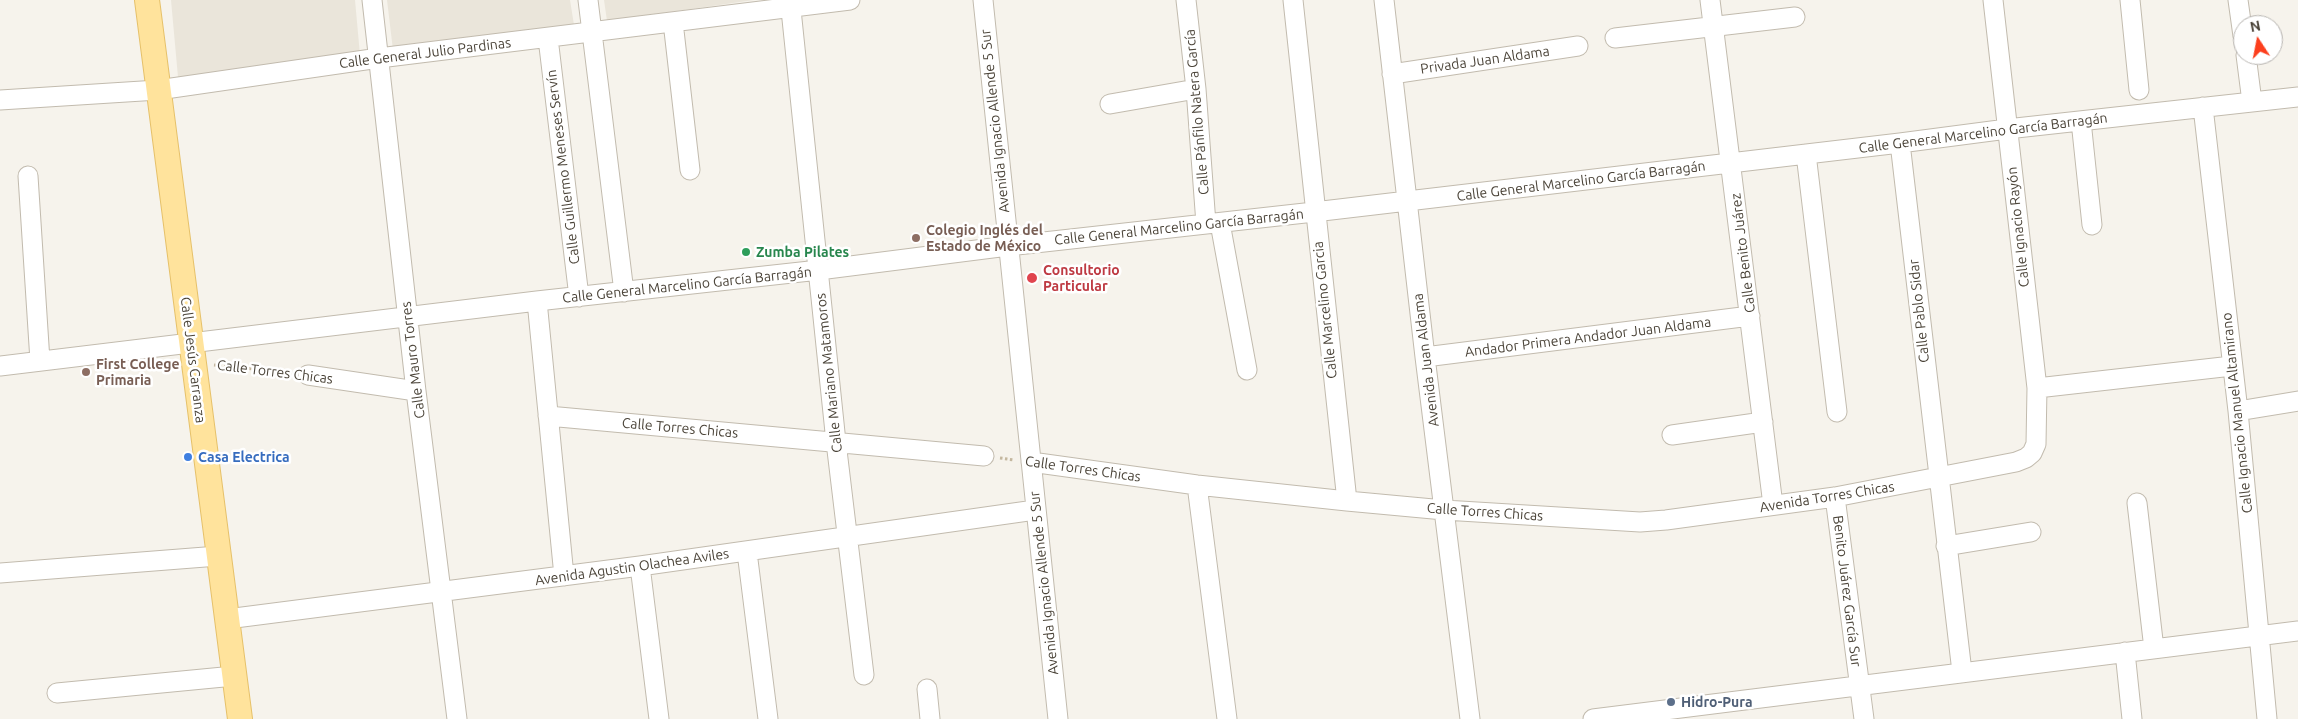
<!DOCTYPE html>
<meta charset="utf-8">
<style>
body{margin:0}
#map{position:relative;width:2298px;height:719px;overflow:hidden;background:#f6f3ec;font-family:Ubuntu,sans-serif}
canvas{display:block}
.north{position:absolute;left:2233px;top:15px;width:50px;height:50px;box-sizing:border-box;background:#fff;border:1px solid #b7b4b0;border-radius:50%;rotate:349deg;font-size:14px;font-weight:700;line-height:20px;text-align:center;color:#4b4439}
.north::after{content:'';display:block;margin:auto;width:18px;height:22px;background:#fc3f1d;clip-path:polygon(50% 0,100% 100%,50% 72%,0 100%)}
</style>
<div id="map">
<canvas width="2298" height="719"></canvas>
<div class="north">N</div>
</div>
<script>
const ctx = document.querySelector('canvas').getContext('2d');
ctx.lineJoin = 'round';
function fillPath(path, color) { ctx.fillStyle = color; ctx.fill(path, 'evenodd'); }
const toPath = rows => new Path2D(rows.map(r => 'M' + r).join(''));
function trace(path, color, width, dash) { ctx.strokeStyle = color; ctx.lineWidth = width; ctx.lineCap = dash ? 'butt' : 'round'; ctx.setLineDash(dash || []); ctx.stroke(path); }
function write(font, color, halo, rows, align = 'center') {
  ctx.font = font + ' Ubuntu,sans-serif'; ctx.lineWidth = 5; ctx.setLineDash([]); ctx.textBaseline = 'middle'; ctx.strokeStyle = halo; ctx.fillStyle = color; for (const [text, x, y, turn = 0] of rows) {
    ctx.save(); ctx.translate(x, y); ctx.rotate((+turn || 0) * Math.PI / 180); ctx.textAlign = isNaN(turn) ? turn : align; if (halo) ctx.strokeText(text, 0, 0); ctx.fillText(text, 0, 0); ctx.restore();
  }
}
fillPath(toPath([
 [171,0,355,0,360,55,178,77],
 [387,0,570,0,574,25,393,50],
 [604,0,754,0,607,21]
]), '#eae5da');
const minor = toPath([
 [372,0,416,391,457,719],
 [588,0,624,292],
 [790,0,836,442,864,675],
 [983,0,1058,719],
 [1186,0,1196,89,1206,224],
 [1293,0,1347,501],
 [1384,0,1425,357,1470,719],
 [1710,0,1773,505],
 [2130,0,2139,90],
 [2238,0,2243,36],
 [673,22,690,170],
 [548,38,579,297],
 [1615,38,1795,17],
 [2246,55,2252,102],
 [1392,74,1578,46],
 [0,100,158,90,379,58,850,0],
 [1110,104,1196,89],
 [2203,107,2238,411,2267,719],
 [2081,121,2092,225],
 [1900,143,1962,672],
 [1806,154,1837,412],
 [28,176,40,361],
 [1220,223,1247,370],
 [537,301,564,576],
 [1425,357,1750,316],
 [0,366,537,301,819,270,1008,246,1314,212,1900,143,2007,129,2298,97],
 [308,375,416,391],
 [2037,388,2232,366],
 [2238,411,2298,401],
 [548,416,984,456],
 [1672,435,1763,422],
 [1031,462,1197,485,1347,501,1444,510,1640,522,1666,520,1835,497,2016,462,2026,458,2032,453,2036,444,2037,388,1993,0],
 [1197,485,1227,719],
 [1835,497,1864,719],
 [2137,503,2154,649],
 [1946,546,2031,532],
 [747,552,768,719],
 [640,566,659,719],
 [0,573,218,556],
 [227,619,640,566,1035,510],
 [2125,652,2132,719],
 [927,689,930,719],
 [57,693,234,676],
 [1593,719,2298,631]
]);
const major = toPath([
 [147,0,240,719]
]);
trace(minor, '#c2bbae', 21);
trace(major, '#e6c16a', 26);
trace(toPath([
 [214,365,293,373],
 [1000,458,1014,460]
]), '#c4b79f', 3, [2.5, 2.5]);
trace(minor, '#fff', 19);
trace(major, '#ffe39c', 24);
for (const [x, y, r, color] of [
 [916,238,5,"#8d6e63"],
 [746,252,5,"#2e9e5b"],
 [1032,278,6,"#e0444e"],
 [86,372,5,"#8d6e63"],
 [188,457,5,"#3f7fe0"],
 [1671,702,5,"#5c6f8a"]
]) { const dot = new Path2D(); dot.arc(x, y, r, 0, 2 * Math.PI); ctx.fillStyle = color; ctx.fill(dot); trace(dot, '#fff', 2); }
write('14px', '#4b4439', '#fff', [
 ["Calle General Julio Pardinas",425,53,-7],
 ["Privada Juan Aldama",1485,60,-8],
 ["Calle Pánfilo Natera García",1197,112,-95],
 ["Avenida Ignacio Allende 5 Sur",995,121,-96],
 ["Calle General Marcelino García Barragán",1983,133,-7],
 ["Calle Guillermo Meneses Servín",563,167,-97],
 ["Calle General Marcelino García Barragán",1581,181,-7],
 ["Calle General Marcelino García Barragán",1179,227,-6],
 ["Calle Ignacio Rayón",2018,227,-96],
 ["Calle Benito Juárez",1743,253,-97],
 ["Calle General Marcelino García Barragán",687,285,-6],
 ["Calle Marcelino Garcia",1325,310,-96],
 ["Calle Pablo Sidar",1919,311,-96],
 ["Andador Primera Andador Juan Aldama",1588,337,-7],
 ["Calle Jesús Carranza",193,360,83],
 ["Calle Mauro Torres",413,360,-97],
 ["Avenida Juan Aldama",1426,360,-97],
 ["Calle Torres Chicas",275,372,7],
 ["Calle Mariano Matamoros",829,373,-96],
 ["Calle Ignacio Manuel Altamirano",2237,413,-96],
 ["Calle Torres Chicas",680,428,5],
 ["Calle Torres Chicas",1083,469,8],
 ["Avenida Torres Chicas",1827,497,-9],
 ["Calle Torres Chicas",1485,512,4],
 ["Avenida Agustin Olachea Aviles",632,567,-8],
 ["Avenida Ignacio Allende 5 Sur",1044,583,-96],
 ["Benito Juárez García Sur",1847,591,83]
]);
write('bold 14px', '#785e54', '#fff', [
 ["Colegio Inglés del",926,230],
 ["Estado de México",926,246],
 ["First College",96,364],
 ["Primaria",96,380]
], 'left');
write('bold 14px', '#27864d', '#fff', [
 ["Zumba Pilates",756,252]
], 'left');
write('bold 14px', '#be3a42', '#fff', [
 ["Consultorio",1043,270],
 ["Particular",1043,286]
], 'left');
write('bold 14px', '#366cbe', '#fff', [
 ["Casa Electrica",198,457]
], 'left');
write('bold 14px', '#4e5e75', '#fff', [
 ["Hidro-Pura",1681,702]
], 'left');
</script>
